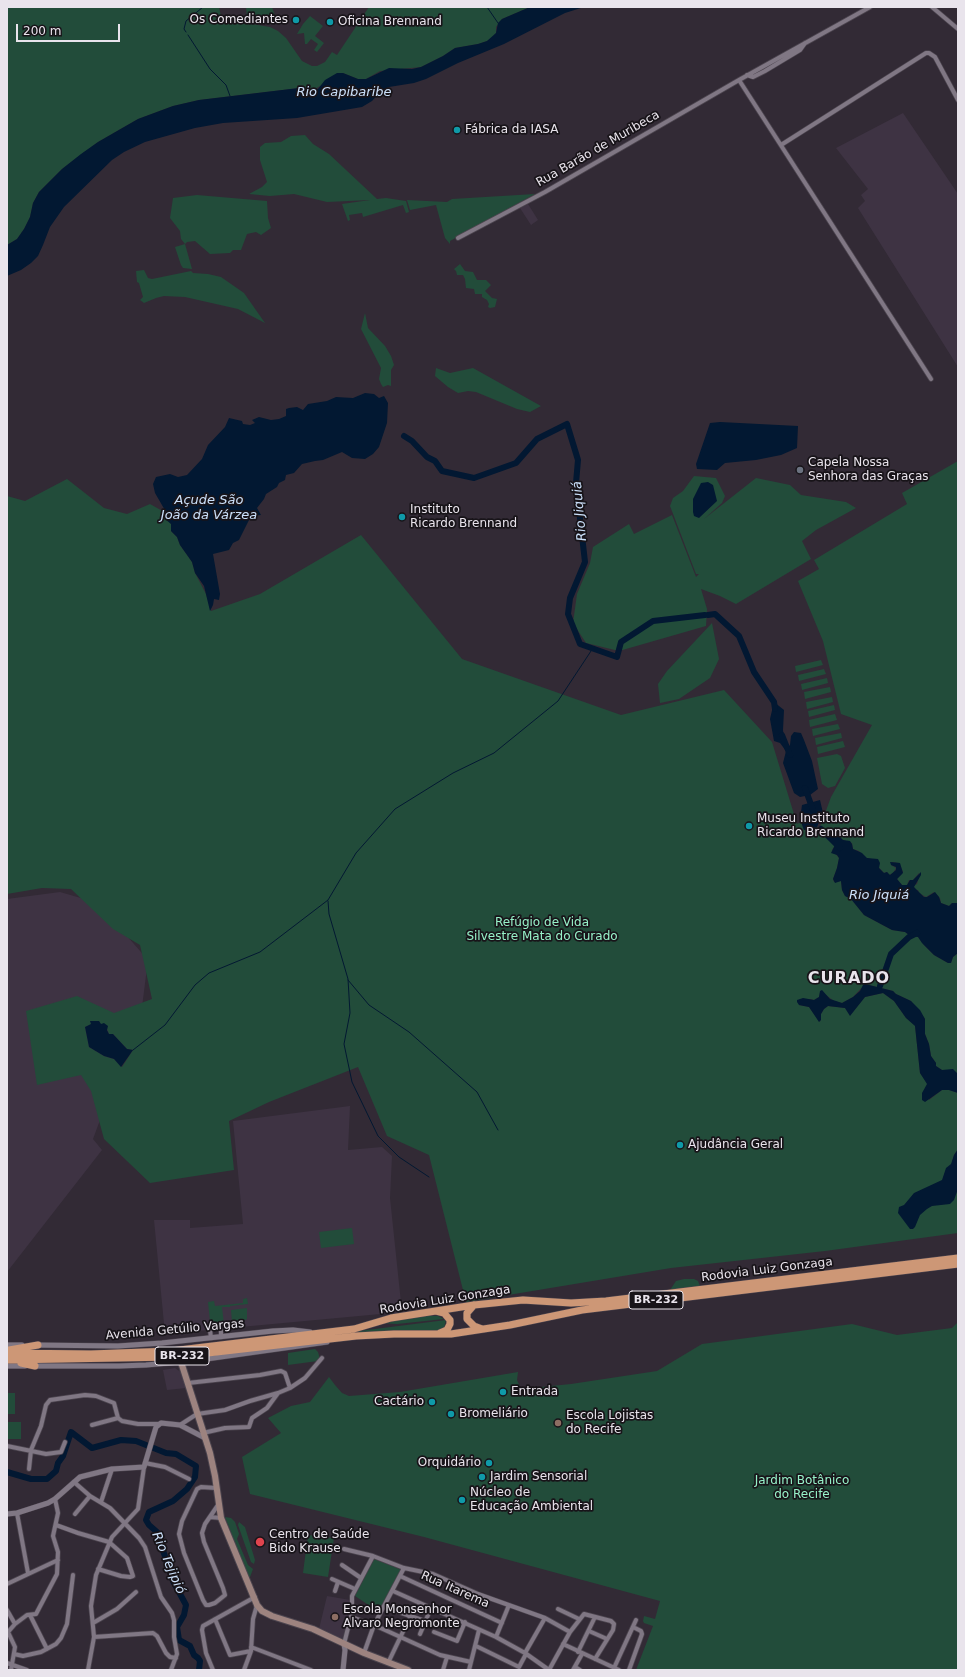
<!DOCTYPE html>
<meta charset="utf-8">
<style>
body{margin:0}
#map{position:relative;width:965px;height:1677px;overflow:hidden;background:#322a35;font-family:"DejaVu Sans",sans-serif}
canvas{display:block}
.frame{position:absolute;inset:0;border:8px solid #e9e4ec;pointer-events:none}
.scale{position:absolute;left:16px;top:24px;width:104px;height:18px;box-sizing:border-box;border:2px solid #e9e4ec;border-top:0;padding-left:5px;font-size:12px;line-height:14px;white-space:nowrap;color:#e9e4ec;-webkit-text-stroke:3px #181419;paint-order:stroke}
</style>
<div id="map">
<canvas width="965" height="1677"></canvas>
<div class="frame"></div>
<div class="scale">200 m</div>
</div>
<script>
const ctx = document.querySelector('canvas').getContext('2d');
ctx.lineJoin = 'round';
function fillPath(path, color) { ctx.fillStyle = color; ctx.fill(path, 'evenodd'); }
const toPath = rows => new Path2D(rows.map(r => 'M' + r).join(''));
function trace(path, color, width, dash) { ctx.strokeStyle = color; ctx.lineWidth = width; ctx.lineCap = dash ? 'butt' : 'round'; ctx.setLineDash(dash || []); ctx.stroke(path); }
function write(font, color, halo, rows, align = 'center') {
  ctx.font = font + ' "DejaVu Sans",sans-serif'; ctx.lineWidth = 3.5; ctx.setLineDash([]); ctx.textBaseline = 'middle'; ctx.strokeStyle = halo; ctx.fillStyle = color; for (const [text, x, y, turn = 0] of rows) {
    ctx.save(); ctx.translate(x, y); ctx.rotate((+turn || 0) * Math.PI / 180); ctx.textAlign = isNaN(turn) ? turn : align; if (halo) ctx.strokeText(text, 0, 0); ctx.fillText(text, 0, 0); ctx.restore();
  }
}
fillPath(toPath([
 [903,113,958,194,958,367,858,208,865,201,861,195,868,189,836,148],
 [528,204,538,220,531,225,520,208],
 [60,892,98,903,148,960,142,1007,93,1139,102,1150,7,1272,7,899],
 [350,1106,348,1150,382,1147,392,1156,390,1198,402,1312,165,1334,154,1220,190,1220,190,1228,243,1224,233,1121],
 [175,1368,182,1373,186,1388,167,1390,163,1370],
 [327,1596,350,1600,351,1606,343,1641,319,1629]
]), '#3e3343');
fillPath(toPath([
 [7,7,219,7,221,16,228,20,270,27,278,31,286,38,302,61,312,66,317,66,325,62,332,52,337,55,369,7,530,7,502,19,496,27,496,33,492,38,487,41,478,44,455,48,443,56,421,67,380,71,366,79,358,79,343,73,313,90,299,88,199,100,173,106,138,119,98,142,62,169,39,192,33,203,30,217,24,229,17,239,7,245],
 [246,7,272,7,275,16,283,19,283,21,247,17],
 [310,16,323,26,315,36,324,43,317,52,314,50,318,44,311,39,307,44,305,44,304,33,297,34,303,24],
 [305,135,313,144,329,154,377,199,386,198,406,201,409,212,406,213,403,205,363,217,362,213,349,215,350,220,348,221,342,204,370,200,327,202,294,194,270,196,249,194,262,187,267,182,260,160,260,147,265,143,281,142,291,136],
 [535,194,450,241,450,244,445,238,436,205,410,210,407,200,447,202,452,199],
 [197,195,267,201,268,218,271,228,261,235,256,232,247,234,241,250,233,250,230,253,210,254,195,241,187,242,185,244,192,269,183,268,181,265,175,247,185,244,181,239,180,231,170,218,173,198],
 [460,264,465,271,473,272,477,280,486,280,491,285,485,291,492,298,497,299,495,307,490,308,488,307,489,304,487,300,482,297,482,294,475,294,474,289,466,288,465,279,463,275,457,275,456,271,454,269],
 [144,270,148,278,152,279,191,271,193,273,208,274,221,277,244,293,265,323,238,309,185,297,164,296,156,298,144,303,140,300,143,297,139,283,137,282,136,271],
 [365,313,368,328,385,346,391,356,394,365,391,370,391,386,388,385,383,387,381,384,379,379,381,368,361,329],
 [436,368,450,373,473,368,541,406,530,412,517,409,476,392,468,391,458,393,448,387,435,376],
 [958,461,958,903,952,903,949,906,941,903,940,898,934,892,926,897,919,893,918,890,916,890,913,886,917,884,919,877,920,876,919,873,913,880,909,880,907,885,902,885,897,879,903,872,899,863,892,862,891,865,896,868,893,873,889,875,887,872,884,873,871,859,866,858,859,851,853,849,852,843,843,840,836,833,825,831,820,827,831,797,872,725,841,714,823,641,798,581,819,569,814,560,907,504,902,493],
 [694,476,716,478,725,496,722,503,704,519,756,478,790,485,801,495,846,502,856,508,816,530,802,541,811,559,736,604,720,596,701,589,707,609,706,626,619,651,586,643,573,623,577,594,590,563,593,547,629,524,634,534,672,515,696,577,699,574,696,574,670,506,673,498,683,491],
 [67,479,104,508,127,514,150,504,166,513,171,524,171,531,177,537,180,545,192,562,195,573,206,594,211,611,260,594,361,535,462,659,621,715,724,690,772,742,797,824,801,822,804,830,817,827,824,834,830,836,835,841,834,847,832,850,839,858,837,868,833,879,834,882,841,881,842,890,845,896,851,899,864,915,877,922,892,930,905,932,909,935,918,937,924,945,934,955,948,963,951,963,953,957,958,953,958,1074,950,1070,942,1070,936,1066,936,1063,931,1056,929,1044,925,1034,925,1019,911,1001,896,994,893,991,865,984,853,997,842,1003,834,1001,826,995,820,993,819,997,814,1000,810,999,799,1005,809,1007,820,1022,821,1014,824,1009,828,1006,845,1008,850,1015,865,997,883,993,894,1001,906,1018,915,1025,920,1073,927,1082,929,1100,942,1090,949,1090,958,1093,958,1149,954,1155,952,1162,958,1167,958,1233,825,1251,671,1268,466,1302,429,1155,387,1136,358,1067,269,1102,229,1121,234,1170,150,1183,104,1139,91,1091,81,1075,37,1085,26,1011,77,996,114,1013,152,999,140,945,113,929,71,889,42,888,7,894,7,496,25,501],
 [90,1021,99,1021,101,1025,106,1026,109,1034,113,1034,127,1049,133,1050,122,1067,114,1059,104,1056,89,1047,85,1027,92,1024],
 [712,623,719,659,710,678,679,699,660,703,658,684,667,671],
 [821,660,823,665,796,672,795,666],
 [824,669,826,674,799,681,798,675],
 [827,678,828,683,802,690,801,684],
 [830,687,831,692,805,699,804,692],
 [832,697,833,702,807,709,806,702],
 [834,705,835,710,809,717,808,711],
 [835,714,837,720,810,727,809,720],
 [838,724,840,729,813,736,812,729],
 [841,733,842,738,816,745,815,738],
 [843,741,845,747,818,754,817,747],
 [837,754,841,756,845,768,835,786,828,788,822,784,817,758],
 [352,1228,354,1244,321,1248,319,1232],
 [684,1279,694,1279,698,1281,700,1286,670,1290,676,1281],
 [247,1298,248,1304,230,1306,230,1307,222,1307,224,1324,214,1325,213,1321,210,1321,208,1302,214,1301,215,1306,243,1303,243,1299],
 [247,1308,247,1319,243,1321,232,1322,231,1310],
 [425,1316,438,1316,444,1319,397,1324,379,1323],
 [446,1320,444,1328,439,1331,342,1335,351,1332],
 [958,1322,958,1670,636,1670,653,1626,644,1623,643,1621,644,1616,655,1619,660,1601,424,1537,250,1494,242,1457,281,1433,268,1418,291,1406,310,1402,329,1377,335,1385,342,1393,349,1396,400,1392,518,1372,517,1380,521,1389,571,1384,657,1371,702,1344,852,1324,897,1335,952,1328],
 [315,1349,318,1352,320,1359,318,1361,288,1365,288,1353],
 [7,1393,15,1393,15,1414,7,1414],
 [7,1422,21,1422,21,1439,7,1439],
 [225,1517,231,1518,235,1522,239,1534,237,1539,248,1565,253,1569,250,1577,248,1576],
 [239,1522,245,1527,255,1560,254,1564,251,1562,238,1525],
 [308,1535,334,1538,328,1577,303,1573],
 [374,1559,402,1570,379,1612,355,1596]
]), '#224c3a');
fillPath(toPath([
 [530,7,584,7,565,13,504,44,458,63,426,79,414,83,389,87,382,90,372,101,362,107,297,118,223,123,195,128,145,142,124,152,112,160,64,207,50,227,43,245,38,256,31,263,21,270,7,276,7,245,17,239,24,229,30,217,33,203,39,192,62,169,81,154,98,142,138,119,173,106,199,100,299,88,313,90,318,89,325,80,337,73,343,73,358,79,366,79,389,68,412,69,421,67,443,56,455,48,478,44,487,41,496,33,498,23,502,19],
 [365,393,374,394,379,398,384,396,388,403,387,423,379,447,373,454,365,459,352,458,342,452,323,460,315,461,302,464,294,473,286,475,285,480,279,483,277,487,266,494,264,499,257,508,261,515,251,516,239,540,233,543,229,550,213,554,220,594,219,600,214,599,213,605,210,611,204,586,195,573,192,562,180,545,177,537,171,531,171,524,165,519,166,512,155,493,153,484,156,477,170,474,178,477,187,475,202,459,208,445,225,427,229,418,242,421,243,424,250,425,255,423,252,420,259,417,271,420,279,419,286,416,286,409,289,408,297,407,303,410,308,404,327,401,336,397,353,398],
 [720,422,798,426,797,448,781,455,756,460,725,463,717,470,697,469,696,464,710,423],
 [708,482,713,485,717,501,699,518,694,516,693,512,693,499,701,483],
 [774,702,784,710,783,730,785,746,788,748,790,745,791,736,794,732,801,733,804,740,812,761,818,789,810,795,800,797,794,793,783,763,786,751,780,743,774,741,770,719],
 [820,800,823,813,817,827,804,830,800,819,802,805],
 [822,829,836,833,843,840,850,841,852,844,853,849,862,853,867,858,878,859,880,863,879,868,884,873,887,872,890,875,896,870,896,867,891,865,890,862,900,863,903,873,897,879,902,885,907,885,910,880,913,880,921,872,921,875,914,887,924,897,927,897,935,892,939,897,941,903,949,906,952,903,958,903,958,953,953,957,951,963,948,963,934,955,922,943,918,937,909,935,905,932,892,930,864,915,851,899,845,896,842,890,841,881,835,883,833,879,837,868,839,858,837,855,831,853,835,845,835,841,830,836,822,832,820,830],
 [865,984,893,991,896,994,911,1001,920,1010,925,1019,925,1034,929,1044,931,1056,936,1063,936,1066,942,1070,953,1069,958,1074,958,1093,949,1090,942,1090,925,1102,922,1100,922,1093,927,1084,920,1073,915,1026,906,1018,894,1001,883,993,865,997,850,1016,845,1008,828,1006,824,1009,821,1014,821,1020,819,1022,809,1007,799,1005,797,1002,797,1000,803,998,814,1000,819,997,820,991,822,990,830,999,842,1003,853,997,860,991,863,985],
 [90,1021,99,1021,101,1024,104,1023,108,1026,107,1030,109,1034,113,1034,127,1049,133,1050,121,1067,114,1059,104,1056,89,1047,85,1027,91,1024],
 [958,1149,958,1189,954,1200,950,1204,932,1206,927,1209,920,1215,915,1227,913,1229,910,1229,898,1213,899,1207,904,1205,914,1193,942,1180,946,1168,951,1164,954,1155]
]), '#021832');
trace(toPath([
 [487,7,498,23],
 [186,32,184,29,186,21,203,7],
 [188,35,210,69,226,85,230,96],
 [328,901,329,914,348,979,350,1013,344,1044,352,1082,378,1136,399,1157,429,1177],
 [348,980,369,1005,409,1032,477,1092,498,1130],
 [133,1050,165,1025,195,985,209,973,260,952,328,900,356,853,395,809,453,773,494,753,558,701,593,648]
]), '#021832', 1);
trace(toPath([
 [404,436,412,441,427,457,435,461,442,471,474,478,516,463,537,439,567,424,578,460,576,483,585,562,570,598,568,614,580,644,617,657,621,642,653,621,705,615],
 [708,615,715,614,739,636,754,672,774,702,775,709],
 [782,735,790,755],
 [805,788,813,810],
 [821,829,840,848],
 [880,986,891,954,909,937,917,933],
 [7,1472,31,1479,47,1479,56,1471,58,1463,63,1456,71,1432,92,1448,121,1440,136,1441,166,1453,176,1454,196,1466,195,1477,187,1489,173,1501,149,1512,146,1520,149,1525,157,1532,173,1581,186,1605,184,1615,177,1627,179,1640,190,1646,194,1655,198,1658,200,1661,199,1670]
]), '#021832', 6);
const minor = toPath([
 [932,7,958,29],
 [747,75,753,77,765,71,800,50,805,43],
 [739,80,931,379],
 [781,145,926,53,929,53,935,57,958,100],
 [458,238,545,192,739,80,870,7],
 [210,1330,211,1338],
 [221,1330,221,1337],
 [188,1383,260,1375,281,1371,285,1373,290,1388],
 [92,1425,118,1418],
 [180,1425,197,1414,225,1410,250,1401,278,1393],
 [203,1433,225,1428,249,1427,252,1418,267,1408,278,1393,290,1388,305,1378,322,1358],
 [7,1446,46,1454,61,1452,65,1442],
 [145,1463,165,1467,189,1479],
 [29,1469,31,1450,41,1426,46,1405,50,1400,85,1395,96,1396,114,1403,118,1418,122,1421,138,1424,158,1424],
 [74,1482,90,1496,110,1508,139,1538,145,1547,161,1597,172,1613,174,1620,174,1637,177,1654,171,1670],
 [216,1488,201,1487,197,1489,182,1521,179,1534,184,1553,203,1600,206,1605,209,1605,215,1603,225,1595,223,1588,204,1542,202,1533,205,1524,218,1505],
 [101,1502,112,1469],
 [17,1513,28,1573],
 [75,1514,90,1496],
 [210,1517,221,1518],
 [56,1525,78,1533,109,1542,127,1558,133,1576,130,1577,121,1576,98,1569],
 [344,1549,373,1556,404,1568,433,1574,478,1594,545,1618,570,1632],
 [342,1565,361,1578],
 [400,1576,502,1623],
 [332,1579,355,1589],
 [7,1584,58,1560],
 [335,1591,338,1582],
 [393,1591,496,1637,525,1653,549,1670],
 [384,1607,425,1621],
 [558,1609,579,1619],
 [7,1610,15,1624,8,1632,15,1647,11,1670],
 [30,1615,47,1649],
 [351,1617,374,1625,440,1655,471,1662],
 [215,1619,230,1655,251,1651],
 [93,1623,117,1609,136,1592],
 [15,1624,27,1615,36,1614,57,1574,58,1552,53,1536,58,1513,55,1499],
 [589,1631,607,1639],
 [434,1632,457,1641,465,1622],
 [420,1634,431,1608],
 [94,1637,153,1633,157,1636,166,1653,170,1657,176,1658],
 [496,1637,509,1605],
 [344,1644,352,1612,352,1596,373,1556],
 [563,1644,619,1670],
 [476,1646,519,1667,526,1654],
 [251,1647,311,1670],
 [578,1652,595,1617],
 [364,1653,374,1625,404,1568],
 [525,1653,545,1618],
 [14,1654,23,1656,41,1652,56,1644,61,1638,67,1624,73,1575],
 [7,1663,27,1670],
 [388,1663,410,1617],
 [575,1667,580,1670],
 [614,1668,636,1620],
 [88,1670,94,1637,91,1606,96,1575,112,1537,138,1509,144,1467],
 [213,1670,206,1653,202,1630,203,1626,255,1597],
 [244,1670,251,1651,253,1619,257,1605],
 [443,1670,447,1657],
 [469,1670,479,1630],
 [549,1670,570,1632,584,1614,611,1621,614,1624,613,1630,595,1659],
 [573,1670,582,1654],
 [629,1670,642,1634,641,1631,633,1627]
]);
const tertiary = toPath([
 [7,1345,22,1345],
 [34,1345,118,1346,162,1343,273,1331,293,1330,310,1332],
 [7,1366,25,1366],
 [33,1366,119,1366,146,1365,192,1361,327,1342],
 [7,1514,17,1513,48,1503,55,1499,80,1477,112,1469,144,1467,156,1427,161,1423,180,1425,205,1438],
 [343,1670,345,1650,344,1644]
]);
const secondary = toPath([
 [181,1362,210,1453,215,1476,221,1518,257,1605,262,1611,272,1616,313,1629,364,1653,408,1670]
]);
const trunk = toPath([
 [474,1305,467,1313,467,1319,474,1326,482,1329],
 [436,1311,444,1313,450,1320,450,1324,447,1330,440,1333],
 [9,1350,38,1345],
 [7,1353,91,1354,171,1351,354,1329,391,1318,474,1305,523,1300,571,1303,606,1301,958,1258],
 [7,1360,173,1357,356,1336,394,1334,451,1334,510,1325,582,1310,958,1264],
 [21,1363,35,1366]
]);
trace(minor, '#4c454f', 5.5);
trace(tertiary, '#4c454f', 6);
trace(secondary, '#4c454f', 8);
trace(trunk, '#4c454f', 8);
trace(minor, '#807784', 4);
trace(tertiary, '#807784', 5);
trace(secondary, '#9d837f', 6);
trace(trunk, '#cd9776', 7);
for (const [x, y, r, color] of [
 [296,20,4,"#0f9aa8"],
 [330,22,4,"#0f9aa8"],
 [457,130,4,"#0f9aa8"],
 [800,470,4,"#6b7280"],
 [402,517,4,"#0f9aa8"],
 [749,826,4,"#0f9aa8"],
 [680,1145,4,"#0f9aa8"],
 [503,1392,4,"#0f9aa8"],
 [432,1402,4,"#0f9aa8"],
 [451,1414,4,"#0f9aa8"],
 [558,1423,4,"#8d6e63"],
 [489,1463,4,"#0f9aa8"],
 [482,1477,4,"#0f9aa8"],
 [462,1500,4,"#0f9aa8"],
 [260,1542,5,"#e0444e"],
 [335,1617,4,"#8d6e63"]
]) { const dot = new Path2D(); dot.arc(x, y, r, 0, 2 * Math.PI); ctx.fillStyle = color; ctx.fill(dot); trace(dot, '#181419', 1.5); }
for (const [x, y, w] of [
 [656,1300,54],
 [182,1356,54]
]) { const box = new Path2D(); box.roundRect(x - w / 2, y - 9, w, 18, 3); ctx.fillStyle = '#181419'; ctx.fill(box); trace(box, '#e9e4ec', 1); }
write('bold 11px', '#e9e4ec', null, [
 ["BR-232",656,1300],
 ["BR-232",182,1356]
]);
write('12px', '#e9e4ec', '#181419', [
 ["Os Comediantes",288,20,"right"],
 ["Oficina Brennand",338,22],
 ["Fábrica da IASA",465,130],
 ["Capela Nossa",808,463],
 ["Senhora das Graças",808,477],
 ["Instituto",410,510],
 ["Ricardo Brennand",410,524],
 ["Museu Instituto",757,819],
 ["Ricardo Brennand",757,833],
 ["Ajudância Geral",688,1145],
 ["Entrada",511,1392],
 ["Cactário",424,1402,"right"],
 ["Bromeliário",459,1414],
 ["Escola Lojistas",566,1416],
 ["do Recife",566,1430],
 ["Orquidário",481,1463,"right"],
 ["Jardim Sensorial",490,1477],
 ["Núcleo de",470,1493],
 ["Educação Ambiental",470,1507],
 ["Centro de Saúde",269,1535],
 ["Bido Krause",269,1549],
 ["Escola Monsenhor",343,1610],
 ["Alvaro Negromonte",343,1624]
], 'left');
write('12px', '#e9e4ec', '#181419', [
 ["Rua Barão de Muribeca",598,149,-30],
 ["Rodovia Luiz Gonzaga",767,1270,-7],
 ["Rodovia Luiz Gonzaga",445,1300,-9],
 ["Avenida Getúlio Vargas",175,1330,-5],
 ["Rua Itarema",455,1590,24]
]);
write('12px', '#97f2c9', '#181419', [
 ["Refúgio de Vida",542,923],
 ["Silvestre Mata do Curado",542,937],
 ["Jardim Botânico",802,1481],
 ["do Recife",802,1495]
]);
write('italic 13px', '#cbe0fa', '#181419', [
 ["Rio Capibaribe",344,93],
 ["Açude São",209,501],
 ["João da Várzea",209,516],
 ["Rio Jiquiá",580,511,-95],
 ["Rio Jiquiá",879,896],
 ["Rio Tejipió",168,1563,67]
]);
ctx.letterSpacing = '1px';
write('bold 16px', '#e9e4ec', '#181419', [
 ["CURADO",849,979]
]);
ctx.letterSpacing = '0px';
</script>
